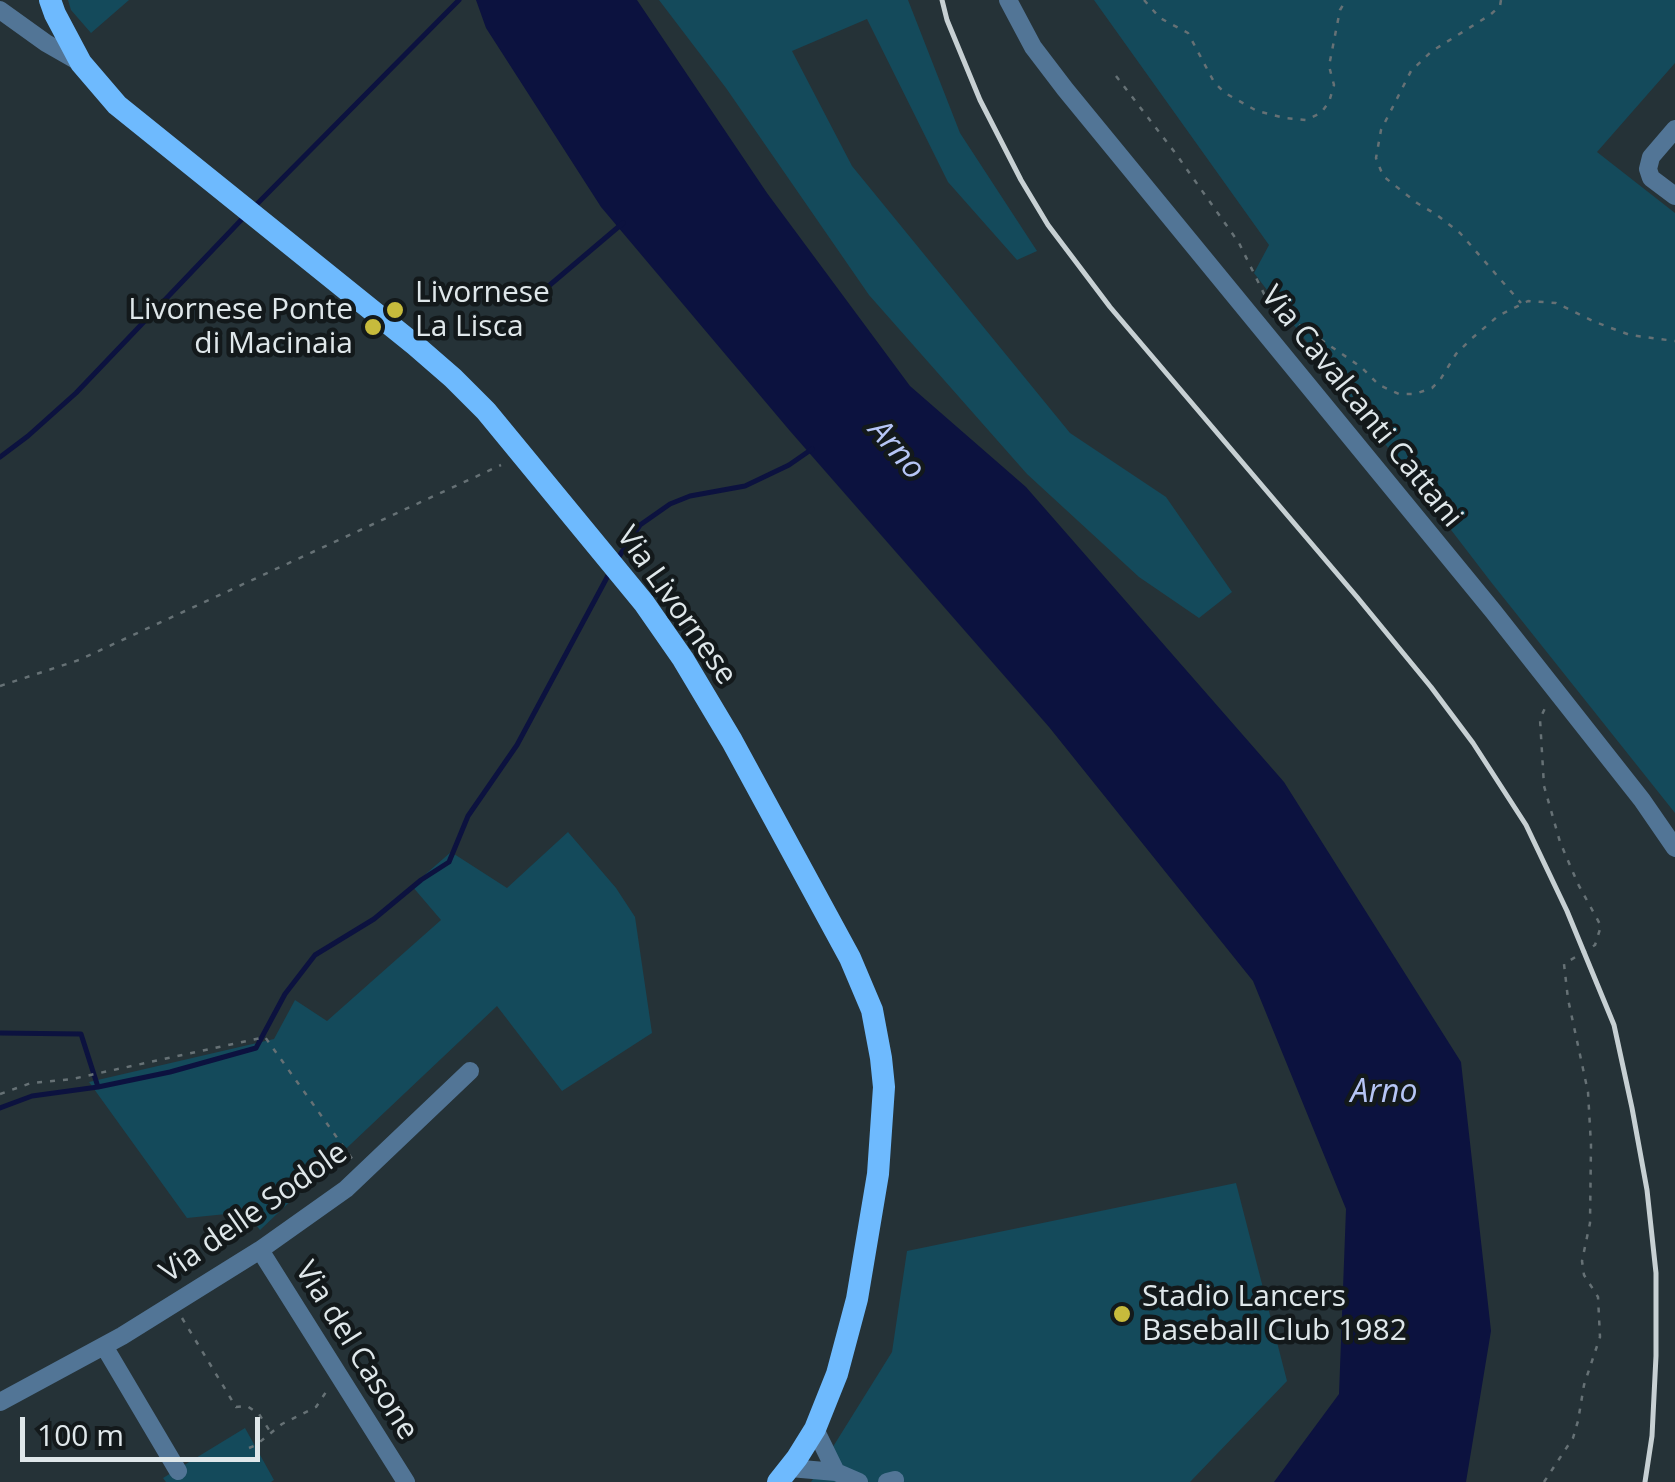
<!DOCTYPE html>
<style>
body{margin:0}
#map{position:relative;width:1675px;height:1482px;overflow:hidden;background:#253237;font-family:"Open Sans",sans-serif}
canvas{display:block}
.scale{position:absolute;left:20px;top:1417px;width:240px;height:45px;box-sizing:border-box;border:5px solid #dfe7ea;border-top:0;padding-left:12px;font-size:30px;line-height:35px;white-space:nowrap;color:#dfe7ea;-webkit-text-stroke:8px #13191b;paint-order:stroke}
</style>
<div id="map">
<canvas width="1675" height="1482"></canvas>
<div class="scale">100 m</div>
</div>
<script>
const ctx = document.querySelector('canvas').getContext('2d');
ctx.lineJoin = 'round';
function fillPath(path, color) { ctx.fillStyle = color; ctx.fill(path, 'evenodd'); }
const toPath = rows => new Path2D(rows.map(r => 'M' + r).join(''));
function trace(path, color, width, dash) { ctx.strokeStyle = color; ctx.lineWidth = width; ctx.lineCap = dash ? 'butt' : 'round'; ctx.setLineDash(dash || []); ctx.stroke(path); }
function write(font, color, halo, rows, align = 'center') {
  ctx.font = font + ' "Open Sans",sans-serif'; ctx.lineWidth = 9; ctx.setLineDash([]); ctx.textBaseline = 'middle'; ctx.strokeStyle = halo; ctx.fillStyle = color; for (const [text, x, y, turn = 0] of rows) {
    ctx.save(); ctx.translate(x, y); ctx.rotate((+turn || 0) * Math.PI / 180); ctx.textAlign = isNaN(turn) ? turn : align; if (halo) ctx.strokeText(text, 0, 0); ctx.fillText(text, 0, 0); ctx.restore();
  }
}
fillPath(toPath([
 [68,0,129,0,91,33,71,10],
 [659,0,908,0,960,133,1037,251,1017,260,948,182,867,19,792,51,852,166,1070,433,1166,497,1232,592,1199,618,1139,577,1027,474,869,295,726,88],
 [1094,0,1675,0,1675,63,1597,152,1675,213,1675,813,1491,582,1254,273,1269,245],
 [568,832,616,888,635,917,652,1033,562,1091,497,1006,260,1230,246,1212,187,1218,89,1082,274,1039,295,1000,327,1021,441,920,412,886,451,852,507,888],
 [1236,1183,1287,1381,1190,1482,811,1482,892,1352,907,1251],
 [245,1428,274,1480,271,1482,166,1482,163,1478]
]), '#144a5b');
fillPath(toPath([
 [476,0,637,0,767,193,910,386,1026,487,1284,782,1461,1062,1491,1331,1466,1482,1274,1482,1339,1394,1346,1209,1253,981,1049,727,790,431,601,207,486,28]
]), '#0c123f');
trace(toPath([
 [255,206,459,0],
 [538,295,623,223],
 [0,457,28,436,76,393,244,217],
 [616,561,640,525,670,504,690,496,745,486,789,465,812,449],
 [0,1033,81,1034,98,1087],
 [0,1108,32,1096,98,1087,170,1072,256,1048,285,994,315,955,374,919,421,880,449,862,468,816,517,745,611,570]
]), '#0c123f', 5);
trace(toPath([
 [1144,0,1160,18,1188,33,1214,82,1225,93,1257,111,1285,118,1306,120,1321,113,1329,102,1334,85,1329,66,1340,10,1346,0],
 [1501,0,1500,6,1490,15,1432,51,1411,71,1381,130,1376,158,1383,176,1417,203,1437,215,1460,233,1521,303],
 [1116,76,1176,154,1239,243,1269,304,1361,367,1379,385,1399,394,1415,394,1432,388,1440,380,1456,354,1470,340,1498,316,1528,301,1556,303,1595,322,1630,335,1675,341],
 [0,686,79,660,501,465],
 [0,1094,31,1083,72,1079,265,1037,353,1160],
 [182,1318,236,1407,247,1406,259,1414,271,1433],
 [249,1448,256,1445,282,1424,316,1407,328,1389],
 [1544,1482,1573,1438,1578,1421,1584,1385,1600,1337,1598,1297,1584,1275,1582,1261,1590,1223,1591,1145,1588,1092,1568,999,1564,964,1595,945,1601,926,1578,884,1560,842,1544,786,1540,719,1546,706]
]), '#667175', 2.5, [5, 8]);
trace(toPath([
 [1008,0,1033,47,1065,89,1493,611,1642,800,1675,848],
 [0,10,46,43,81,63],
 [1675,129,1651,157,1648,169,1651,178,1675,196],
 [260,1250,406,1482],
 [104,1346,178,1471],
 [0,1402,122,1336,260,1250,346,1189,470,1071],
 [815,1429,836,1472],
 [790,1468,836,1472,859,1482],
 [887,1482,895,1480]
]), '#527596', 18);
trace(toPath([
 [50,0,55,14,81,63,117,105,415,345,453,378,486,411,644,603,683,659,732,741,850,958,872,1010,881,1058,884,1087,878,1174,857,1299,837,1374,815,1429,797,1458,778,1482]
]), '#6ebafe', 22);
trace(toPath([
 [942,0,947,20,980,100,1021,180,1048,225,1110,307,1357,597,1431,687,1473,743,1526,825,1567,911,1614,1025,1632,1108,1647,1190,1656,1273,1656,1356,1652,1436,1645,1482]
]), '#c7d0d3', 5);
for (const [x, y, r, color] of [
 [395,310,10,"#c7bb3c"],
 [373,327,10,"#c7bb3c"],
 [1122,1314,10,"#c7bb3c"]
]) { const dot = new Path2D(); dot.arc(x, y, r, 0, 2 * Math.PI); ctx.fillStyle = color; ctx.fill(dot); trace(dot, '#13191b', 4); }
write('30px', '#dfe7ea', '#13191b', [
 ["Livornese",415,293],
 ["La Lisca",415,327],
 ["Livornese Ponte",353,310,"right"],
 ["di Macinaia",353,344,"right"],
 ["Stadio Lancers",1142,1297],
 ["Baseball Club 1982",1142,1331]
], 'left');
write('30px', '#dfe7ea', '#13191b', [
 ["Via Cavalcanti Cattani",1361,407,51],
 ["Via Livornese",676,606,55],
 ["Via delle Sodole",254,1213,-35],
 ["Via del Casone",356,1351,58]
]);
write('italic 32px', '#b6c5f5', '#13191b', [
 ["Arno",896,450,49],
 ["Arno",1384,1093]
]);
</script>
